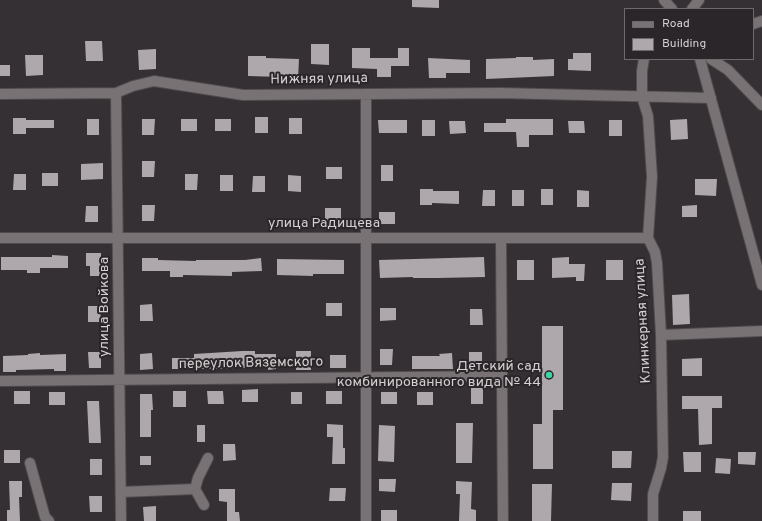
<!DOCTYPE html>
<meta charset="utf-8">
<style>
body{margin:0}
#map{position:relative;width:762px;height:521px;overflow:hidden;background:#353033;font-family:Overpass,sans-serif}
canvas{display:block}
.legend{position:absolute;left:624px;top:8px;width:130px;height:52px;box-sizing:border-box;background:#2b2629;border:1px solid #6e6a6c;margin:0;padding:5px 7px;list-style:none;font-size:12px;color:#d3d0d1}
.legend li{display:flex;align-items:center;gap:8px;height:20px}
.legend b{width:20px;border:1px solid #6e6a6c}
</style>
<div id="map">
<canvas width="762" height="521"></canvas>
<ul class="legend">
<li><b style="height:5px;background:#787275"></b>Road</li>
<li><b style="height:11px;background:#aea7ab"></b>Building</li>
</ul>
</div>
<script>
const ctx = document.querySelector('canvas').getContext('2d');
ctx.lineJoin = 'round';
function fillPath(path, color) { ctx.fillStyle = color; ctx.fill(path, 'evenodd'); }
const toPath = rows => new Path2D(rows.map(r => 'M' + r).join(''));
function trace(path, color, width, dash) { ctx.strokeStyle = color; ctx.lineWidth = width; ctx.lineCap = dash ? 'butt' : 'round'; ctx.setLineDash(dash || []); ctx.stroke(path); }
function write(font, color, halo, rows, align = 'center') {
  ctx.font = font + ' Overpass,sans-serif'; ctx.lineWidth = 4; ctx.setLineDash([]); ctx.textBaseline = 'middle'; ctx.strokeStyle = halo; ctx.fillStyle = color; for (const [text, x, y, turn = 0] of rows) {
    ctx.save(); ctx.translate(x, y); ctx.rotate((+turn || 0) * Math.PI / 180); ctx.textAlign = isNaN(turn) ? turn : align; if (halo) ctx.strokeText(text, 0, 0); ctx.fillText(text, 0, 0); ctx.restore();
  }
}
fillPath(toPath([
 [412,0,439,0,439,8,412,7],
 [85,41,102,41,103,61,86,61],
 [311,44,329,44,329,65,311,64],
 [352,48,370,48,370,58,398,58,398,48,409,48,409,66,391,66,391,77,377,77,377,69,352,68],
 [156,49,156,69,139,70,138,50],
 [573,53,591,53,591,71,568,70,568,59,573,59],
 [25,55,43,55,43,75,26,76],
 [248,56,266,56,266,58,299,59,298,80,280,79,280,77,248,76],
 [516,57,533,57,533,60,554,59,554,76,486,79,486,59,516,58],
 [428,58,470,60,470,73,446,73,446,78,429,78],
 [0,65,10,65,10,76,0,76],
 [255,117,268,117,268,133,255,133],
 [13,118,26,118,26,120,54,120,54,128,26,128,26,134,13,134],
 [289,118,302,118,302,134,289,134],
 [87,119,99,119,99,135,87,135],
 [142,119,155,119,154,135,142,135],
 [181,119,197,119,197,131,181,131],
 [215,119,231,119,231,131,215,131],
 [506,119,553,119,553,135,529,135,529,147,517,147,516,132,484,132,484,123,506,123],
 [687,119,688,139,671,140,670,120],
 [378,120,407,120,407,133,379,133],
 [422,120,435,120,435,136,422,136],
 [609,120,622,120,622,136,609,136],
 [449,121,465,121,466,133,450,134],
 [568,121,584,121,585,133,569,133],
 [142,161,155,161,154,177,142,177],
 [103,163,103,179,81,180,81,164],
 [381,165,393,165,393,181,381,181],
 [326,167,342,167,342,179,326,179],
 [42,173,58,173,58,186,42,186],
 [14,174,26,174,26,190,13,190],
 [185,174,198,174,197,190,185,190],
 [220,175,233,175,233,191,220,191],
 [288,175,301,176,301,192,288,191],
 [253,176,265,176,265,192,252,192],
 [695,179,717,179,716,196,695,195],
 [420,189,433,189,433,191,459,191,459,204,432,203,432,205,420,205],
 [541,189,553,189,553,205,541,205],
 [483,190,495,190,495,206,482,206],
 [512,190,524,190,524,206,512,206],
 [577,190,589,191,589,207,577,207],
 [142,205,155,205,154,221,142,221],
 [697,205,697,217,682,217,682,206],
 [86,206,98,206,98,222,85,222],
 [325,208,341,208,341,222,325,222],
 [379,212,395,212,395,224,379,224],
 [86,253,101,253,101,276,90,276,90,266,86,266],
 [52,255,68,256,68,268,40,268,40,273,27,273,27,270,1,270,1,257,52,257],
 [484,257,485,277,438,278,413,278,413,277,380,278,379,260],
 [569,257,569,264,585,264,584,281,576,281,576,277,552,278,552,258],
 [142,258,158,258,158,260,196,261,196,260,245,260,261,258,262,271,232,272,232,276,183,275,183,277,170,277,170,271,142,271],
 [277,259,344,260,344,274,313,274,313,276,277,275],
 [517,260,534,260,534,280,517,280],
 [606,260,623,260,623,280,606,280],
 [689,294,690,324,673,325,672,295],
 [326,303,342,303,342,316,326,316],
 [152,304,153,321,140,321,140,305],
 [88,306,100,306,101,322,88,322],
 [380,308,396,308,396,320,380,321],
 [470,309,482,309,483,325,470,325],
 [542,326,563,326,563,410,553,410,553,469,533,469,533,424,542,424],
 [380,349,393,349,392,365,380,365],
 [242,351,255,351,255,354,276,354,276,369,268,370,268,367,207,369,172,369,172,358,194,358,194,354],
 [296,351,311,351,311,370,296,370],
 [88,352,101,352,101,368,89,368],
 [469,352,482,352,482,368,469,368],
 [40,353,40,355,66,354,66,371,54,371,54,369,16,370,16,372,3,372,3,356,28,355,28,354],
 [152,353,153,369,140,370,140,354],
 [452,353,453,369,412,369,412,356,440,356,439,354],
 [330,355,346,355,346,368,330,368],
 [702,358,702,376,682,376,682,359],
 [471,388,483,388,483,404,471,404],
 [258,389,258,402,242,402,242,390],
 [14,391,30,391,30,404,14,404],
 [173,391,186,391,186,407,173,407],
 [207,391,223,391,224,404,208,404],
 [326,391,342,391,342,404,326,404],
 [49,392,65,392,65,405,49,405],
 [291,392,302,392,302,404,291,404],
 [381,392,397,392,397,404,381,404],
 [417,392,433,392,433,405,417,405],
 [140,394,152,394,153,410,151,410,151,437,140,437],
 [682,396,722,396,722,408,712,408,712,444,699,445,698,409,682,409],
 [87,401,99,401,101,443,89,443],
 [456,423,473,423,472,463,456,463],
 [327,424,343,425,343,448,345,448,345,464,332,464,333,437,327,437],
 [197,425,205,425,205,442,197,442],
 [379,425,395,426,394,462,378,461],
 [223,444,235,444,236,460,223,461],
 [4,450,20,450,20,463,4,463],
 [612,451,632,451,631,468,612,468],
 [683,452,701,452,701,472,684,472],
 [738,452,756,452,755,465,738,464],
 [140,456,151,456,151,465,140,465],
 [716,458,731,459,730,474,715,473],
 [90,459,102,459,102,475,90,475],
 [379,479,396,479,395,492,379,491],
 [9,481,22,481,22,497,19,497,20,521,7,521,7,510,10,510],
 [456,481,472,482,471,509,476,510,476,521,459,521,460,494,456,494],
 [612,483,632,483,631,501,611,500],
 [532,484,552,484,551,521,532,521],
 [330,488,346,488,345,501,329,501],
 [219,489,235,489,235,512,239,512,240,521,227,521,227,502,219,501],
 [89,496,102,496,102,512,90,512],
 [156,506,156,521,144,521,143,507],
 [381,510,397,510,397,521,381,521],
 [683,511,701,511,701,521,683,521]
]), '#aea7ab');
const minor = toPath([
 [664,0,672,9],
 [692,9,699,0],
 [753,24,762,21],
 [644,59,642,71,642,97,648,116,652,177,648,238,655,252,657,263,661,335,663,457,661,468,653,494,653,521],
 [700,59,762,285],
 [711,59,728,70,762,105],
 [116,93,121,521],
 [0,94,116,93,133,86,154,81,243,95,500,93,711,98],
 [0,238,648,238],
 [501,238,503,521],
 [661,335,762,331],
 [0,381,502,376],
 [30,463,45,517,49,521],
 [121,492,195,489],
 [204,505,195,489,198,478,208,458],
 [366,521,366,94]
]);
trace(minor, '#504c4e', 12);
trace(minor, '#787275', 10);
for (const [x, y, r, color] of [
 [549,375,4,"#3dd4a3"]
]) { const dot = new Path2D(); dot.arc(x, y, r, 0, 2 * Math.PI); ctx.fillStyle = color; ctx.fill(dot); trace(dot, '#2b2629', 1.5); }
write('14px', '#d3d0d1', '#2b2629', [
 ["Нижняя улица",319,80,-1],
 ["улица Радищева",324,224],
 ["улица Войкова",105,307,-90],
 ["Клинкерная улица",644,321,-93],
 ["переулок Вяземского",251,364,-1]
]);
write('14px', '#d3d0d1', '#2b2629', [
 ["Детский сад",541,367],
 ["комбинированного вида № 44",541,383]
], 'right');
</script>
